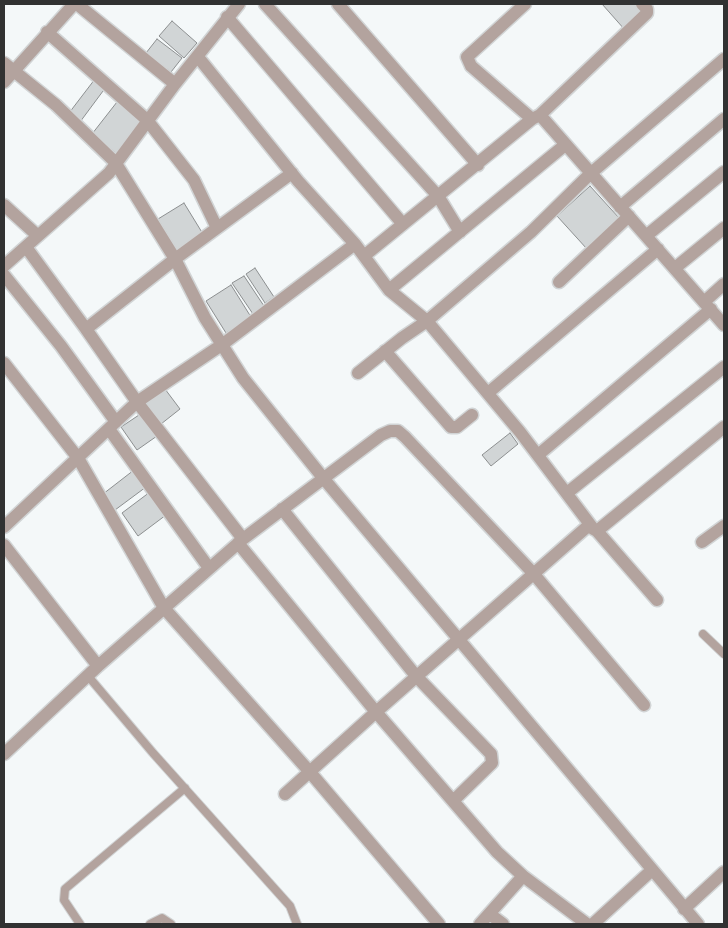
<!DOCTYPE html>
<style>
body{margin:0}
#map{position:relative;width:728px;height:928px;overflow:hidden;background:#f4f8f9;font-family:Raleway,sans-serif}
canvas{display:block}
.frame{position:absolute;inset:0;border:5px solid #313232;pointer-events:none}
</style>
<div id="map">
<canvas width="728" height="928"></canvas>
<div class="frame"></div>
</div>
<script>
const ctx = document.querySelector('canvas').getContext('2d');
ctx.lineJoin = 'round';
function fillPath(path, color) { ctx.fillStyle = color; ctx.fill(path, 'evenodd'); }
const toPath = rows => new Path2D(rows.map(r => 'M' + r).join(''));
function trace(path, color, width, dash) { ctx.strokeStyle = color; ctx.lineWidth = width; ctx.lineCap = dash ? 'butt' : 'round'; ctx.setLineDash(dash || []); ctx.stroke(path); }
const building = toPath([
 [602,4,636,4,644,13,625,30,602,4],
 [172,21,197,43,184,58,159,36,172,21],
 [157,39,182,58,171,72,146,53,157,39],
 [95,79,106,87,80,122,69,113,95,79],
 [117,102,141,122,116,153,92,134,117,102],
 [590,186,620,219,587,249,557,216,590,186],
 [184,203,203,234,177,250,158,219,184,203],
 [255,268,274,297,265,303,246,274,255,268],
 [244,276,264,306,253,314,232,283,244,276],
 [231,285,251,317,226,333,206,301,231,285],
 [165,389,180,409,161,424,146,404,165,389],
 [142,413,157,436,137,450,121,427,142,413],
 [510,433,518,444,491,466,482,455,510,433],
 [134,470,146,487,115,510,103,494,134,470],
 [150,492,166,515,138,536,122,513,150,492]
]);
fillPath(building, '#d1d5d6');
trace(building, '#8c8f90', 1);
const service = toPath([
 [703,634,724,654],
 [88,676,153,753,290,906,297,924],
 [80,924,64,900,65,889,185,788],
 [150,924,162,918,171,924]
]);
const minor = toPath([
 [77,4,175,84],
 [265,4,438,196,460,232],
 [338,4,478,165],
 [525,4,467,57,471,66,532,119],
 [227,17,402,223],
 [47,32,147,120,194,180,217,228],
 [198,57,298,181,355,244,389,290,427,321,402,338,358,373],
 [4,63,56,105,115,162,175,259,205,318,243,378,324,479,698,924],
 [4,82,74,4],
 [540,115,647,13,647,9,642,4],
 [4,205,38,236],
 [620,207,724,119],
 [646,236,724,172],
 [26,247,86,329],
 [364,256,532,119,540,115,724,325],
 [4,266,109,173,175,84,239,4],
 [675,268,724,228],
 [4,275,61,346,116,422],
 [559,282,629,216],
 [389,290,565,145],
 [704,302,724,284],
 [385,351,451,427,457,427,472,415],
 [4,363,78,458,164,608,309,771,439,924],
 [488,393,658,249],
 [109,429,209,568],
 [538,455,711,309],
 [567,493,724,367],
 [282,509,416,676,491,754,492,763,453,801],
 [4,527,137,402,86,329,175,259,292,173],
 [592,527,520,432,427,321,531,232,590,174,724,59],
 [597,531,657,600],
 [243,539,137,402,223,344,355,244],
 [702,542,724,526],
 [238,543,376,712,497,852,523,876,587,924],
 [4,545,98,666],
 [4,754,98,666,243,539,381,435,390,431,398,431,405,437,533,573,644,705],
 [285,794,376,712,588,526,597,531,724,427],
 [684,909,724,872],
 [491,915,503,924],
 [480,924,523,876],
 [593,924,652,870]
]);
trace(service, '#d1d4d5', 10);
trace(minor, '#d1d4d5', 15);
trace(service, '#b3a39e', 8);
trace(minor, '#b3a39e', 12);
</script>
